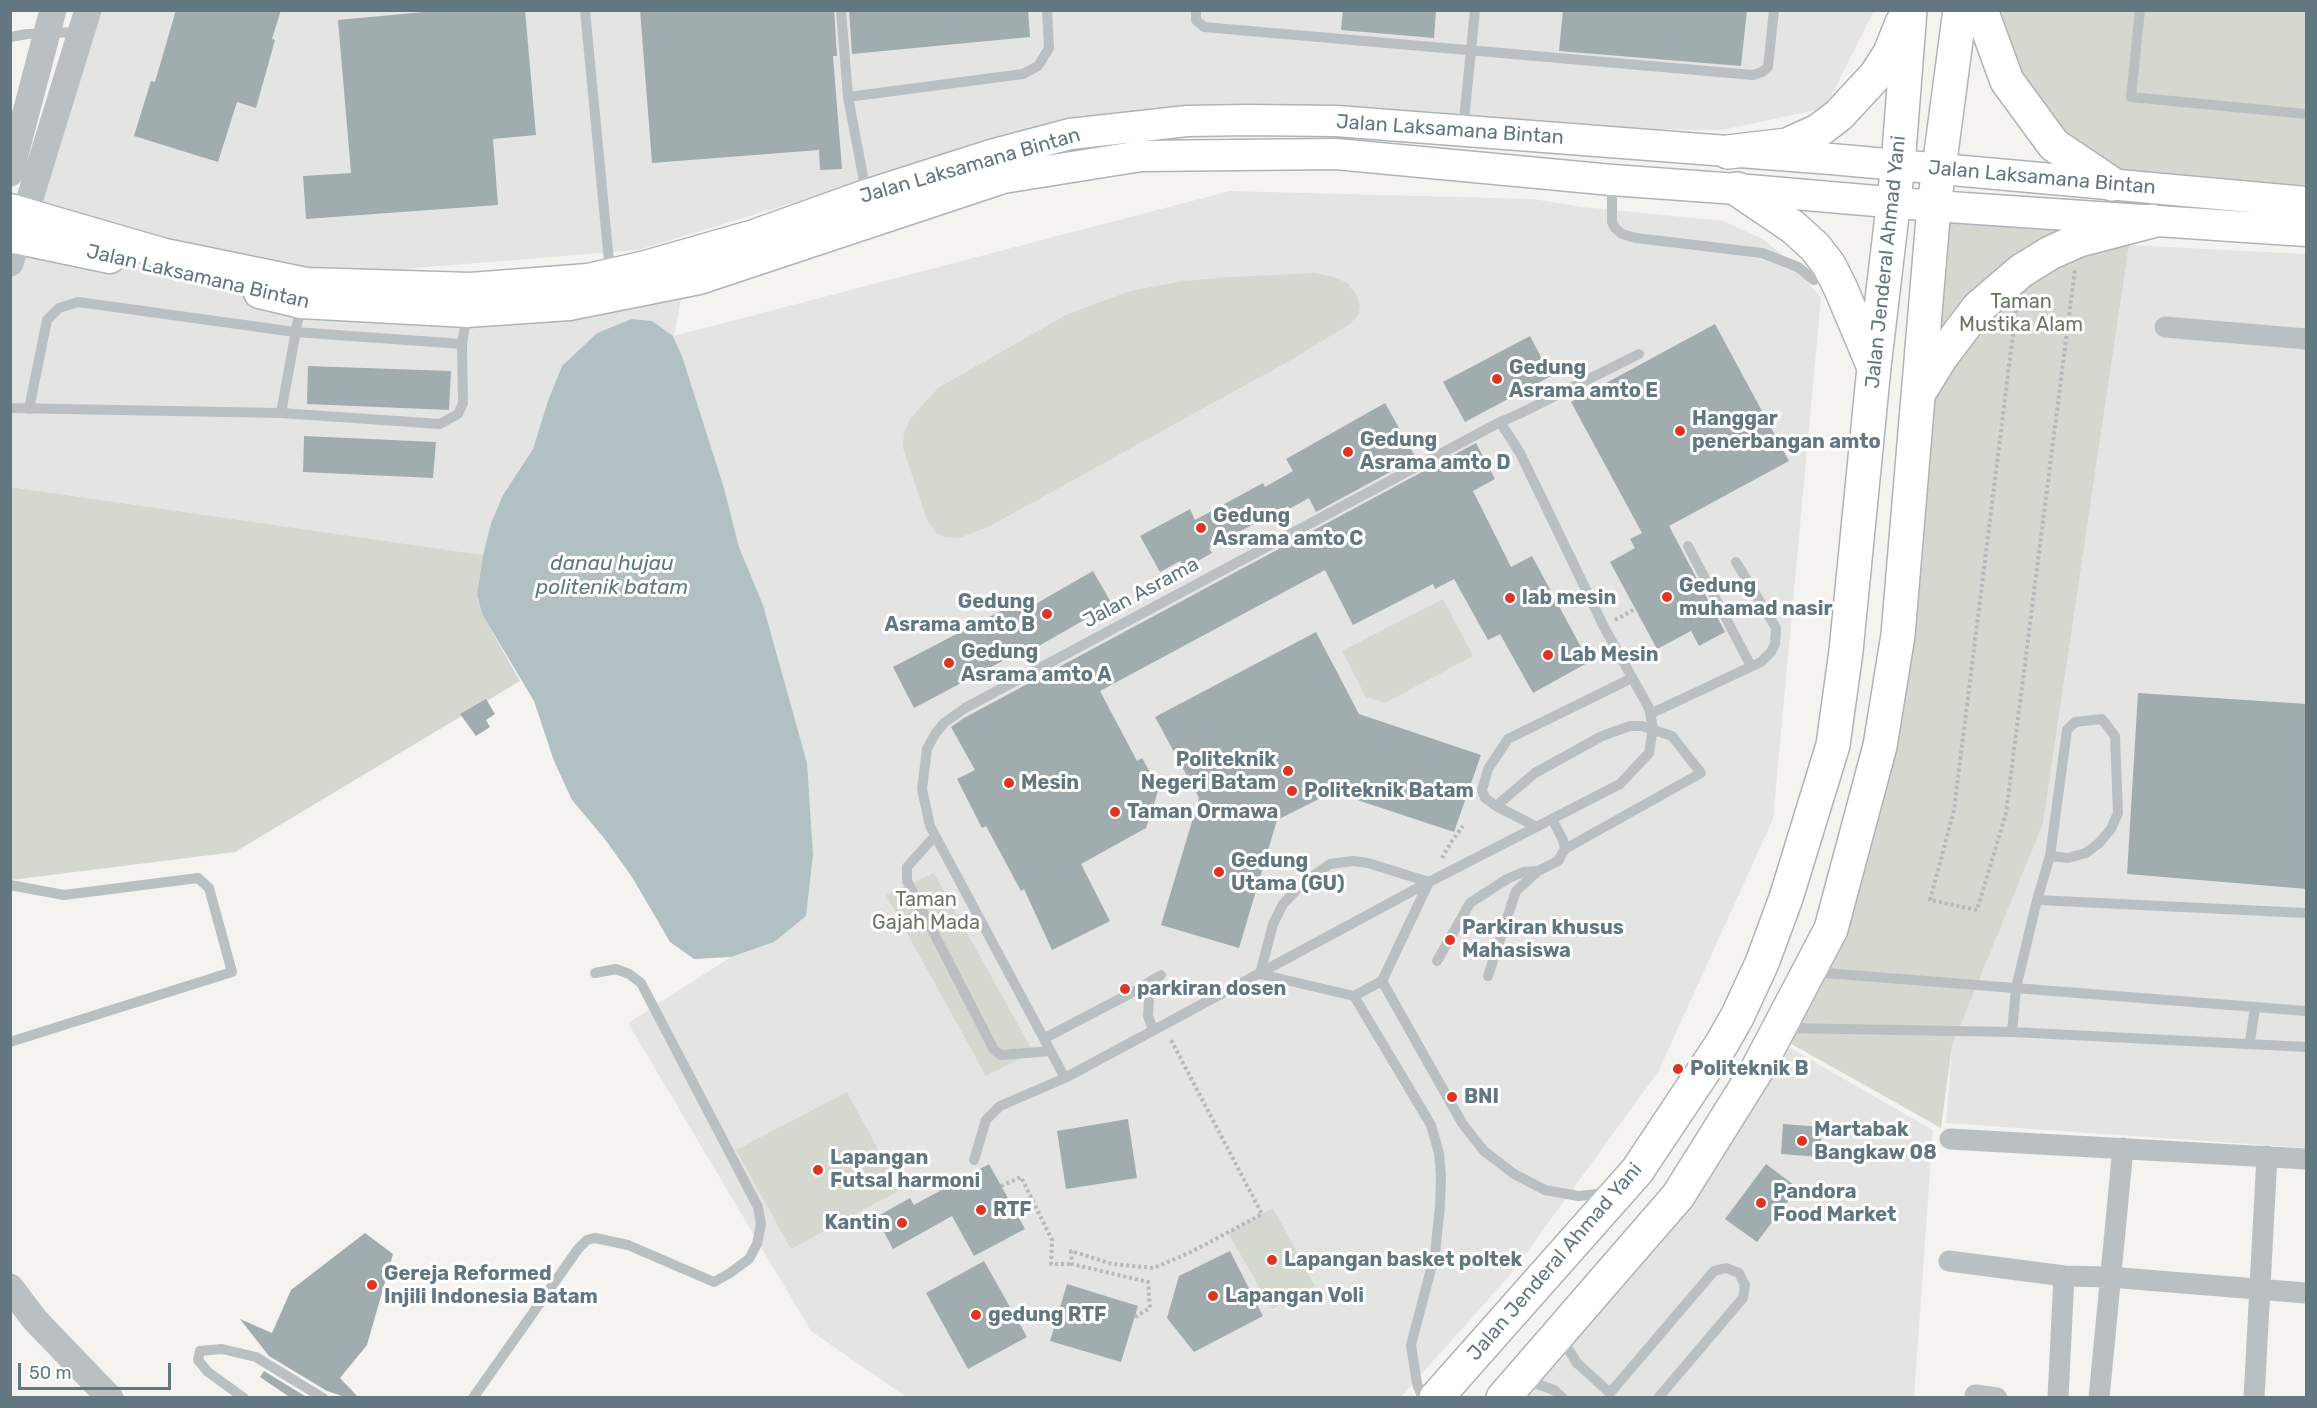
<!DOCTYPE html>
<style>
body{margin:0}
#map{position:relative;width:2317px;height:1408px;overflow:hidden;background:#f4f3ef;font-family:Rubik,sans-serif}
canvas{display:block}
.frame{position:absolute;inset:0;border:12px solid #637780;pointer-events:none}
.scale{position:absolute;left:18px;top:1363px;width:153px;height:27px;box-sizing:border-box;border:3px solid #637780;border-top:0;padding-left:8px;font-size:18px;line-height:21px;white-space:nowrap;color:#637780;-webkit-text-stroke:4px #fff;paint-order:stroke}
</style>
<div id="map">
<canvas width="2317" height="1408"></canvas>
<div class="frame"></div>
<div class="scale">50 m</div>
</div>
<script>
const ctx = document.querySelector('canvas').getContext('2d');
ctx.lineJoin = 'round';
function fillPath(path, color) { ctx.fillStyle = color; ctx.fill(path, 'evenodd'); }
const toPath = rows => new Path2D(rows.map(r => 'M' + r).join(''));
function trace(path, color, width, dash) { ctx.strokeStyle = color; ctx.lineWidth = width; ctx.lineCap = dash ? 'butt' : 'round'; ctx.setLineDash(dash || []); ctx.stroke(path); }
function write(font, color, halo, rows, align = 'center') {
  ctx.font = font + ' Rubik,sans-serif'; ctx.lineWidth = 6; ctx.setLineDash([]); ctx.textBaseline = 'middle'; ctx.strokeStyle = halo; ctx.fillStyle = color; for (const [text, x, y, turn = 0] of rows) {
    ctx.save(); ctx.translate(x, y); ctx.rotate((+turn || 0) * Math.PI / 180); ctx.textAlign = isNaN(turn) ? turn : align; if (halo) ctx.strokeText(text, 0, 0); ctx.fillText(text, 0, 0); ctx.restore();
  }
}
fillPath(toPath([
 [92,11,1874,11,1825,108,1722,130,1059,122,638,250,330,275,36,214],
 [1230,191,1533,199,1582,207,1724,221,1764,240,1790,261,1821,298,1773,819,1658,1072,1511,1274,1401,1397,906,1397,811,1331,628,1023,731,957,774,942,807,763,763,605,739,547,724,488,682,356,673,336,597,333,562,366,533,449,503,495,491,523,483,555,11,487,10,279,22,243,288,299,688,262,674,336],
 [2129,245,2306,254,2306,1148,1946,1123,1952,1046,2043,824],
 [1783,1044,1933,1130,1914,1397,1513,1398]
]), '#e4e5e3');
fillPath(toPath([
 [1974,11,2306,11,2306,190,2122,174,2056,134],
 [1934,206,2074,216,2129,245,2043,824,1952,1046,1941,1128,1779,1037,1859,830],
 [1315,273,1334,277,1348,283,1357,296,1360,305,1359,314,1350,324,1289,361,988,527,959,538,945,537,936,533,927,520,903,448,904,433,911,418,938,388,1066,315,1130,291,1183,281,1230,277],
 [11,487,483,555,477,595,482,614,520,681,235,852,11,880],
 [1443,599,1473,656,1385,703,1366,697,1342,651],
 [934,873,1033,1052,986,1076,886,895],
 [847,1092,900,1190,791,1249,736,1150],
 [1273,1208,1315,1286,1272,1309,1228,1233]
]), '#d4d8cf');
fillPath(toPath([
 [632,319,652,321,673,336,682,356,724,488,739,547,763,605,807,763,813,855,806,916,774,942,731,957,694,959,670,942,632,877,604,838,572,800,554,761,534,701,482,614,477,595,483,555,491,523,503,495,533,449,548,401,562,366,597,333]
]), '#b1c1c3');
fillPath(toPath([
 [176,10,281,10,272,39,275,40,256,108,237,102,218,162,134,136,151,81,155,82],
 [445,10,525,10,536,135,493,139,498,205,306,219,303,176,351,173,338,20],
 [640,10,834,10,837,56,833,56,842,169,820,170,819,150,652,163],
 [849,10,1028,10,1030,37,852,54],
 [1343,10,1436,10,1434,38,1341,30],
 [1563,10,1747,10,1741,66,1559,51],
 [1715,324,1789,461,1669,526,1725,632,1699,646,1691,631,1657,649,1610,562,1635,548,1630,539,1642,533,1571,402],
 [1530,336,1551,376,1465,422,1443,382],
 [308,366,451,371,449,410,307,404],
 [1385,403,1416,458,1316,512,1309,498,1289,509,1288,506,1209,548,1212,553,1184,569,1180,561,1160,572,1140,536,1190,509,1195,520,1263,483,1265,487,1293,471,1286,459],
 [304,436,436,442,433,478,303,472],
 [1476,443,1495,479,1473,491,1511,567,1532,556,1589,662,1533,693,1500,634,1488,640,1454,579,1435,589,1433,584,1353,625,1325,570,1100,691,1137,761,1142,758,1159,788,1146,828,1081,864,1110,921,1052,950,1024,889,1021,891,986,826,982,828,957,779,975,770,951,727,964,718],
 [1093,571,1112,604,1016,659,1014,655,914,708,893,667,1020,601,1025,610],
 [1316,632,1359,714,1481,755,1454,832,1333,792,1277,820,1239,948,1161,925,1199,798,1155,717],
 [2138,693,2307,704,2307,889,2127,874],
 [486,699,495,714,486,720,490,727,476,736,460,714],
 [1128,1119,1137,1178,1066,1189,1057,1131],
 [1783,1124,1822,1127,1820,1157,1781,1154],
 [989,1164,1025,1229,974,1256,952,1216,893,1249,876,1217,910,1198,914,1205],
 [1766,1164,1798,1188,1757,1242,1725,1219],
 [365,1233,393,1254,367,1345,340,1378,359,1398,348,1398,327,1391,269,1356,240,1319,272,1333,291,1290],
 [1230,1251,1263,1316,1194,1352,1167,1318,1179,1276],
 [984,1261,1027,1337,968,1369,926,1293],
 [1067,1284,1138,1306,1121,1362,1050,1341],
 [264,1371,308,1398,291,1398,260,1377]
]), '#a1acaf');
const secondary = toPath([
 [10,209,165,254,306,283,471,288,588,279,642,267,754,235,866,195,991,155,1070,134,1187,121,1247,120,1336,121,1831,159,2306,202],
 [10,237,110,258],
 [259,293,301,303,467,312,569,305,699,279,1003,178,1141,156,1336,154,1612,180,1737,189,1934,206,2306,231]
]);
const trunk = toPath([
 [1981,10,2007,81,2054,145,2112,184],
 [1728,152,1787,145,1818,131,1839,115,1876,75,1890,53,1902,23],
 [1737,189,1793,227,1815,247,1829,265,1841,289,1873,365],
 [1922,388,1941,357,1978,308,2021,271,2050,253,2079,240,2152,221],
 [1436,1398,1637,1171,1721,1045,1737,1017,1762,963,1786,898,1833,745,1846,651,1874,367,1898,165,1910,10],
 [1503,1398,1678,1196,1758,1068,1831,929,1880,746,1898,635,1934,206,1960,10]
]);
trace(secondary, '#adb4b7', 33);
trace(trunk, '#aeb3b5', 36);
trace(toPath([
 [2016,310,1954,810,1930,900,1977,910,2006,813,2075,269],
 [1615,620,1635,609],
 [1442,858,1452,841,1463,826],
 [1001,1186,1021,1177,1052,1240,1051,1264,1072,1264],
 [1135,1317,1150,1308,1148,1282,1072,1264,1071,1251,1112,1264,1154,1268,1193,1251,1262,1214,1170,1038]
]), '#b5b9ba', 4, [3, 3]);
trace(toPath([
 [585,10,610,272],
 [841,10,848,97,866,192],
 [1196,10,1196,20,1204,27,1753,75,1762,72,1768,67,1774,10],
 [2140,10,2131,97,2306,114],
 [10,37,27,34,79,32],
 [848,97,1023,74,1038,66,1049,48,1047,10],
 [1463,130,1475,10],
 [1612,180,1612,222,1615,228,1622,234,1636,238,1762,253,1798,267,1814,280],
 [10,408,281,413,440,424,458,414,463,403,462,344,467,315],
 [29,409,47,320,59,308,78,302,295,332,462,344],
 [281,413,301,303],
 [1688,546,1751,666],
 [1650,714,1761,662,1771,652,1775,644,1776,628,1736,562],
 [1496,806,1535,773,1602,736,1630,726,1642,726,1672,736,1701,773,1565,849],
 [1537,827,1496,806,1485,798,1482,790,1488,769,1508,739,1632,678],
 [935,836,907,867,907,881,994,1050,1001,1055,1051,1051],
 [10,885,64,895,198,878,209,888,232,972,10,1042],
 [2037,900,2050,856,2067,730,2075,722,2102,719,2115,736,2118,813,2111,829,2099,843,2086,853,2068,858,2050,856],
 [1437,961,1470,903,1507,879,1523,872,1538,871],
 [1812,972,2306,1011],
 [1260,974,1354,996,1382,981,1429,882],
 [1260,974,1273,924,1283,904,1303,883,1330,864,1354,861,1368,863,1429,882],
 [1488,976,1516,891,1538,871,1558,861,1565,849,1563,840,1552,819],
 [1382,981,1462,1123,1484,1151,1514,1174,1545,1190,1578,1196,1597,1194,1607,1188],
 [1150,982,1148,1016,1153,1029],
 [1354,996,1431,1125,1439,1153,1441,1176,1440,1206,1435,1254,1411,1345,1417,1384,1423,1398],
 [1785,1028,2012,1032,2306,1047],
 [2012,1032,2016,988,2037,900,2306,913],
 [1045,1038,1135,991,1161,975],
 [2250,1042,2255,1007],
 [1065,1078,930,826,922,789,927,749,935,734,944,723,965,708,1500,422,1519,414,1639,354],
 [974,1160,986,1120,1000,1106,1065,1078,1429,882,1620,784,1649,753,1653,728,1649,708,1604,627,1520,453,1500,422],
 [1561,1338,1577,1363,1610,1393,1714,1271,1726,1268,1739,1273,1745,1285,1743,1298,1658,1398],
 [1526,1380,1554,1390,1563,1398],
 [244,1398,208,1372,198,1360,200,1351,222,1349,256,1357,323,1398],
 [473,1398,578,1249,587,1240,595,1238,628,1245,714,1282,730,1273,749,1259,757,1244,761,1224,758,1207,641,983,629,974,616,969,595,973]
]), '#bac0c2', 10);
trace(toPath([
 [2165,327,2306,339],
 [1950,1139,2306,1159],
 [1949,1261,2064,1276,2109,1277,2306,1293],
 [1975,1395,1997,1398],
 [2058,1398,2064,1276],
 [2099,1398,2123,1148],
 [2254,1398,2267,1156]
]), '#bac0c2', 21);
trace(toPath([
 [10,173,53,10],
 [10,263,88,10],
 [10,1287,35,1320,110,1398]
]), '#bac0c2', 27);
trace(secondary, '#fff', 30);
trace(trunk, '#fff', 33);
for (const [x, y, r, color] of [
 [1497,379,6,"#df3424"],
 [1680,431,6,"#df3424"],
 [1348,452,6,"#df3424"],
 [1201,528,6,"#df3424"],
 [1667,597,6,"#df3424"],
 [1510,598,6,"#df3424"],
 [1047,614,6,"#df3424"],
 [1548,655,6,"#df3424"],
 [949,663,6,"#df3424"],
 [1288,771,6,"#df3424"],
 [1009,783,6,"#df3424"],
 [1292,791,6,"#df3424"],
 [1115,812,6,"#df3424"],
 [1219,872,6,"#df3424"],
 [1450,940,6,"#df3424"],
 [1125,989,6,"#df3424"],
 [1678,1069,6,"#df3424"],
 [1452,1097,6,"#df3424"],
 [1802,1141,6,"#df3424"],
 [818,1170,6,"#df3424"],
 [1761,1203,6,"#df3424"],
 [981,1210,6,"#df3424"],
 [902,1223,6,"#df3424"],
 [1272,1260,6,"#df3424"],
 [372,1285,6,"#df3424"],
 [1213,1296,6,"#df3424"],
 [976,1315,6,"#df3424"]
]) { const dot = new Path2D(); dot.arc(x, y, r, 0, 2 * Math.PI); ctx.fillStyle = color; ctx.fill(dot); trace(dot, '#fff', 2); }
write('20px', '#637780', '#fff', [
 ["Jalan Laksamana Bintan",1450,130,4],
 ["Jalan Laksamana Bintan",970,166,-16],
 ["Jalan Laksamana Bintan",2042,178,5],
 ["Jalan Jenderal Ahmad Yani",1886,262,-84],
 ["Jalan Laksamana Bintan",198,277,13],
 ["Jalan Asrama",1141,593,-28],
 ["Jalan Jenderal Ahmad Yani",1555,1262,-49]
]);
write('20px', '#697762', '#fff', [
 ["Taman",2021,302],
 ["Mustika Alam",2021,325],
 ["Taman",926,900],
 ["Gajah Mada",926,923]
]);
write('bold 20px', '#637780', '#fff', [
 ["Gedung",1509,368],
 ["Asrama amto E",1509,391],
 ["Hanggar",1692,419],
 ["penerbangan amto",1692,442],
 ["Gedung",1360,440],
 ["Asrama amto D",1360,463],
 ["Gedung",1213,516],
 ["Asrama amto C",1213,539],
 ["Gedung",1679,586],
 ["muhamad nasir",1679,609],
 ["lab mesin",1522,598],
 ["Gedung",1035,602,"right"],
 ["Asrama amto B",1035,625,"right"],
 ["Gedung",961,652],
 ["Asrama amto A",961,675],
 ["Lab Mesin",1560,655],
 ["Politeknik",1276,760,"right"],
 ["Negeri Batam",1276,783,"right"],
 ["Mesin",1021,783],
 ["Politeknik Batam",1304,791],
 ["Taman Ormawa",1127,812],
 ["Gedung",1231,861],
 ["Utama (GU)",1231,884],
 ["Parkiran khusus",1462,928],
 ["Mahasiswa",1462,951],
 ["parkiran dosen",1137,989],
 ["Politeknik B",1690,1069],
 ["BNI",1464,1097],
 ["Martabak",1814,1130],
 ["Bangkaw 08",1814,1153],
 ["Lapangan",830,1158],
 ["Futsal harmoni",830,1181],
 ["Pandora",1773,1192],
 ["Food Market",1773,1215],
 ["RTF",993,1210],
 ["Kantin",890,1223,"right"],
 ["Lapangan basket poltek",1284,1260],
 ["Gereja Reformed",384,1274],
 ["Injili Indonesia Batam",384,1297],
 ["Lapangan Voli",1225,1296],
 ["gedung RTF",988,1315]
], 'left');
write('italic 21px', '#5f7a7e', '#fff', [
 ["danau hujau",612,564],
 ["politenik batam",612,588]
]);
</script>
